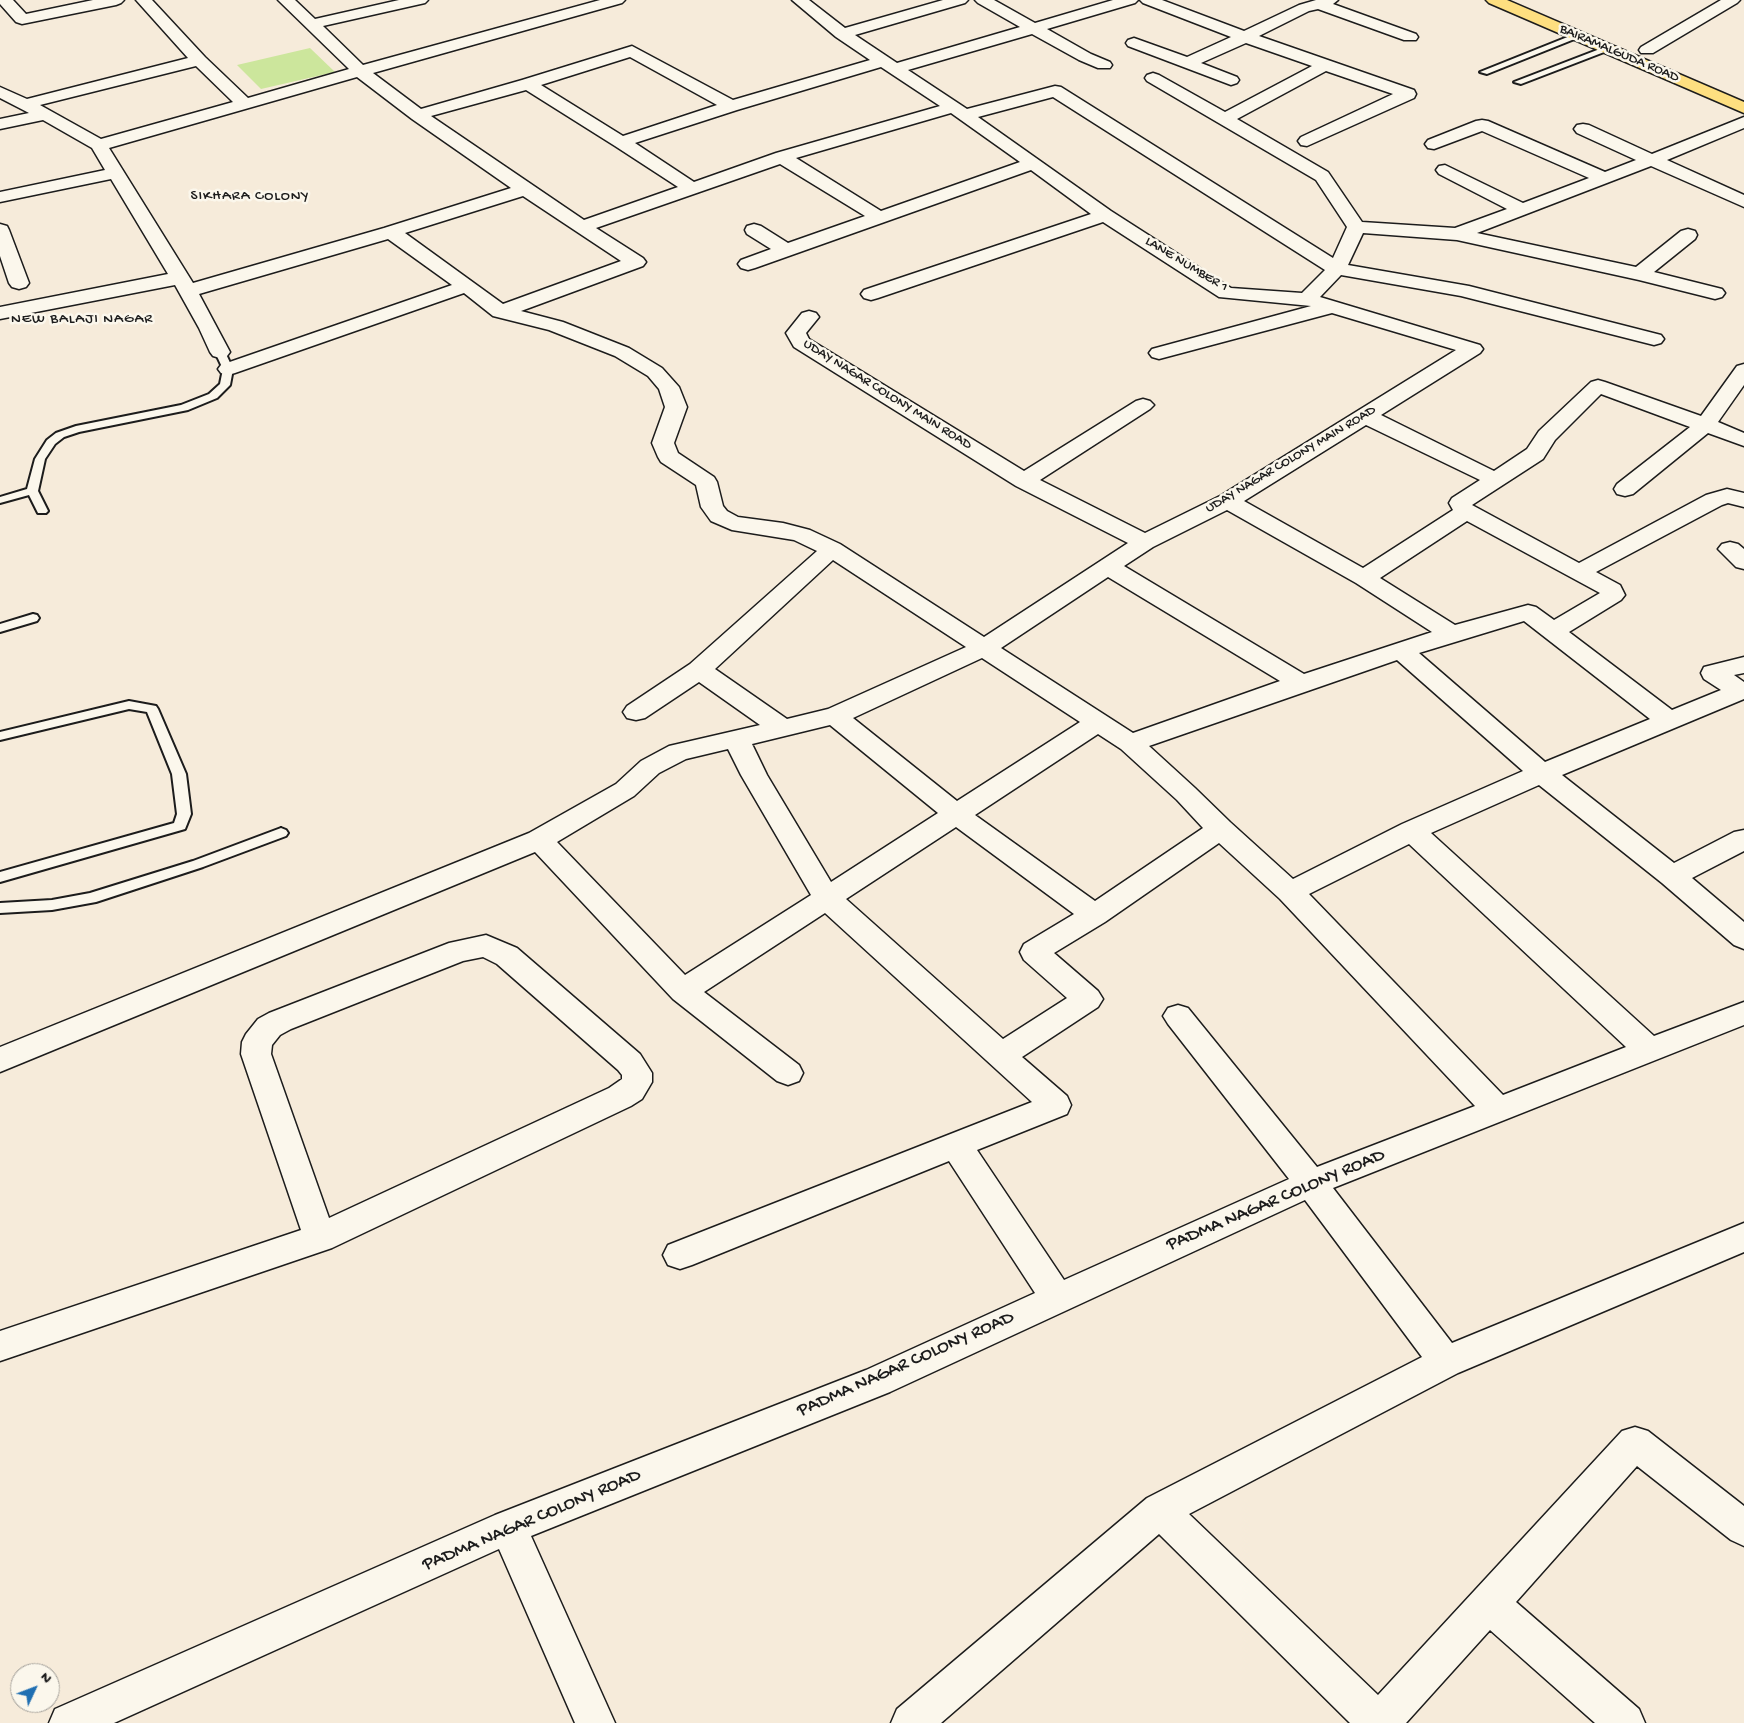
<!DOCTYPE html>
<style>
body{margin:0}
#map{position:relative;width:1744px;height:1723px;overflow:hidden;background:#f6ebda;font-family:"Gochi Hand",sans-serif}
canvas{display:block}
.north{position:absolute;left:10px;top:1663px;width:50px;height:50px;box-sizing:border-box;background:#fbf7ec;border:1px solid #a29f99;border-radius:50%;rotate:47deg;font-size:14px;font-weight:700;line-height:20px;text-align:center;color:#1c1c1c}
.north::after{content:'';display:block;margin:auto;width:18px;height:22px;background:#1f6fb2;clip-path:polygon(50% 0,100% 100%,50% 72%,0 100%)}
</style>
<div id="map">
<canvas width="1744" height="1723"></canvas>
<div class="north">N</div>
</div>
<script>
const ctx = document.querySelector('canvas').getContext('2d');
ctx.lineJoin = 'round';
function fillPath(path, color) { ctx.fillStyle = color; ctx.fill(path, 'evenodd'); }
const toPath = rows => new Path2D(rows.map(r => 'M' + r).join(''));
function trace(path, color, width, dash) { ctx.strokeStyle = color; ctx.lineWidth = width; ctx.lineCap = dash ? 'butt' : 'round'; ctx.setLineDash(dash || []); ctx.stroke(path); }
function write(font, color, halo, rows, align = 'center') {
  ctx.font = font + ' "Gochi Hand",sans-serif'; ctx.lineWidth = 5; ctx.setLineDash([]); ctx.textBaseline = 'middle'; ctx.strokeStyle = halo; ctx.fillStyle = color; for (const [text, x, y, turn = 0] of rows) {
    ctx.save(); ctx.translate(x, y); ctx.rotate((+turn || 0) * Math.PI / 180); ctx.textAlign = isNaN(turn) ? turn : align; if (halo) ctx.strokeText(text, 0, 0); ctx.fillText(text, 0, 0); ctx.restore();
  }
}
fillPath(toPath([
 [310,48,335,72,261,89,237,65]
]), '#cce69c');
const service = toPath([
 [1575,34,1582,36,1487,74,1480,72,1575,34],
 [1605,47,1612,49,1521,84,1514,82,1605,47],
 [220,349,225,352,233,369,230,385,217,398,188,410,79,432,64,437,55,444,45,459,38,491,48,511,46,513,38,513,29,495,0,503,0,497,27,489,35,459,47,440,56,433,76,426,181,405,209,394,220,384,223,369,215,352,220,349],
 [33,614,37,615,39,618,37,621,0,632,0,624,33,614],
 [129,701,156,706,158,709,186,774,191,814,185,829,0,882,0,872,174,823,177,814,172,774,147,712,129,709,0,740,0,732,129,701],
 [281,828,286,830,288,833,286,836,203,867,96,902,52,910,0,913,0,903,52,900,90,893,193,861,281,828]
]);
const minor = toPath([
 [0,0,13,0,26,14,93,0,124,0,121,3,116,5,22,24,16,22,0,4,0,0],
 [136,0,152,0,205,57,248,98,349,69,278,0,295,0,315,19,399,0,428,0,425,3,323,26,363,65,600,0,625,0,622,3,373,73,421,109,522,80,632,46,733,100,870,60,836,37,792,0,809,0,845,28,943,0,968,0,965,3,855,35,897,63,1020,27,978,3,975,0,994,0,1035,23,1113,0,1138,0,1135,3,1047,29,1091,54,1110,62,1112,65,1110,68,1098,68,1079,60,1032,34,908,70,967,109,1055,86,1061,87,1333,258,1347,227,1316,180,1147,81,1145,78,1147,75,1153,73,1159,75,1225,112,1312,66,1246,43,1201,63,1237,77,1239,80,1237,83,1231,85,1128,46,1126,43,1128,40,1134,38,1187,57,1231,37,1143,3,1140,0,1162,0,1244,31,1299,5,1316,0,1338,0,1333,4,1416,34,1418,37,1416,40,1404,40,1318,9,1309,11,1259,36,1414,90,1416,94,1414,98,1307,146,1301,145,1298,141,1301,137,1393,94,1326,71,1237,119,1328,172,1362,222,1455,228,1507,209,1439,174,1436,170,1439,166,1445,165,1523,203,1589,178,1482,131,1434,149,1428,148,1425,144,1428,140,1476,121,1482,120,1488,121,1605,172,1636,160,1577,133,1574,129,1577,125,1583,124,1589,125,1652,154,1744,117,1744,128,1667,160,1744,195,1744,207,1651,166,1477,233,1636,267,1681,231,1688,229,1695,231,1697,235,1695,239,1654,272,1722,289,1725,293,1722,297,1715,299,1639,280,1457,240,1363,233,1348,265,1469,286,1661,335,1664,339,1661,343,1654,345,1461,296,1341,275,1320,297,1480,345,1483,349,1480,353,1381,415,1494,471,1527,449,1539,431,1591,382,1598,380,1605,382,1701,416,1737,366,1744,364,1744,385,1718,422,1744,433,1744,446,1708,433,1633,494,1625,496,1617,494,1614,489,1617,484,1690,427,1601,394,1555,440,1543,459,1472,505,1579,563,1706,495,1727,489,1744,493,1744,507,1728,503,1722,505,1596,572,1620,585,1625,595,1621,600,1569,632,1672,710,1721,690,1704,679,1701,673,1704,667,1744,657,1744,673,1734,675,1744,682,1744,699,1562,775,1674,863,1734,832,1744,830,1744,851,1692,878,1744,922,1744,949,1734,945,1662,883,1539,785,1431,833,1654,1036,1744,1002,1744,1025,1333,1188,1452,1343,1744,1223,1744,1252,1458,1373,1189,1514,1378,1695,1622,1431,1635,1427,1648,1431,1744,1506,1744,1546,1731,1540,1637,1466,1516,1602,1639,1709,1645,1723,1595,1723,1490,1630,1406,1723,1350,1723,1159,1534,941,1723,891,1723,897,1709,1147,1498,1422,1357,1305,1200,890,1392,531,1536,615,1723,575,1723,499,1549,114,1723,49,1723,55,1709,495,1515,866,1370,1035,1293,949,1161,692,1265,680,1269,668,1265,663,1255,668,1245,1032,1102,825,913,704,992,799,1065,803,1073,799,1081,788,1085,777,1081,673,999,535,852,0,1072,0,1047,529,833,616,784,641,761,669,746,760,725,699,682,645,718,636,720,627,718,623,712,627,706,690,664,817,551,794,540,732,530,711,521,701,507,696,485,661,462,658,457,652,443,665,407,659,389,648,376,615,356,549,330,493,316,464,293,235,373,228,375,221,373,218,369,221,365,452,285,388,239,199,294,230,352,227,356,220,358,213,356,210,352,199,328,175,285,0,319,0,307,168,274,111,179,0,202,0,192,105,170,92,148,43,120,0,129,0,119,29,113,0,98,0,87,27,99,188,58,136,0],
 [630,57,717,105,623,136,541,85,630,57],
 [196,66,233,102,101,139,40,105,196,66],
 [881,67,940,106,776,153,694,182,635,143,737,110,881,67],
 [357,77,412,119,511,188,384,228,193,283,109,148,357,77],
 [526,90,615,146,678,187,584,220,431,116,526,90],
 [1053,97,1325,270,1302,293,1231,288,1111,211,978,117,1053,97],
 [951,113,1020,162,881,211,796,158,951,113],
 [780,164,865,216,788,243,761,226,754,224,747,226,745,230,747,234,771,249,741,260,738,264,741,268,748,270,755,268,1031,170,1091,214,864,290,861,294,864,298,871,300,878,298,1103,222,1219,297,1311,306,1152,349,1149,353,1152,357,1159,359,1332,313,1456,350,1220,496,1145,533,1040,480,1150,409,1154,405,1150,401,1143,399,1136,401,1024,471,809,339,806,333,819,317,816,313,809,311,802,313,786,333,794,347,1016,486,1128,543,984,637,840,544,810,530,783,523,738,517,727,511,723,506,717,482,714,477,678,453,674,443,687,407,679,387,662,368,629,348,563,322,521,311,643,266,646,262,643,258,596,228,780,164],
 [523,196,621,261,503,304,405,233,523,196],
 [1366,425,1480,480,1452,498,1449,503,1453,510,1363,568,1244,501,1366,425],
 [1227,510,1356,583,1432,632,1304,674,1124,566,1153,547,1227,510],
 [1467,521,1600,593,1554,620,1536,607,1528,605,1455,625,1380,578,1467,521],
 [833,560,966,647,828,709,787,719,715,669,833,560],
 [1108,577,1280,681,1133,733,1001,648,1108,577],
 [1524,621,1650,719,1545,762,1419,653,1524,621],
 [982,658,1080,722,957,801,853,718,982,658],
 [1397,660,1523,771,1402,824,1293,879,1230,822,1195,788,1149,746,1397,660],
 [830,725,938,813,831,882,767,775,752,744,830,725],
 [1098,734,1121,749,1177,800,1203,828,1095,901,975,815,1098,734],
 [728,749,741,775,811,895,685,975,557,842,634,796,659,773,686,759,728,749],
 [956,827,1074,914,1024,944,1020,952,1024,960,1067,998,1003,1039,846,899,956,827],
 [1219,843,1280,899,1475,1106,1317,1167,1188,1008,1178,1005,1168,1008,1163,1016,1168,1024,1289,1179,1064,1280,977,1150,1067,1114,1071,1105,1067,1096,1022,1057,1098,1007,1103,999,1098,991,1054,953,1105,922,1219,843],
 [1409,844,1626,1047,1503,1095,1309,894,1409,844],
 [1721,0,1740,0,1737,3,1653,53,1641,53,1639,50,1641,47,1721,0],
 [0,224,7,226,9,230,29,283,26,287,19,289,12,287,9,283,0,256,0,224],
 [1730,542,1738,544,1744,549,1744,569,1736,567,1718,549,1722,544,1730,542],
 [486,935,517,948,640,1054,652,1073,652,1082,642,1099,631,1106,332,1248,0,1361,0,1331,301,1230,241,1054,242,1042,246,1034,258,1019,269,1013,449,943,486,935],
 [483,957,497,964,618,1070,622,1075,622,1079,609,1088,329,1218,271,1054,272,1045,280,1035,291,1029,463,961,483,957]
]);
const primary = toPath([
 [1486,0,1507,0,1744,102,1744,113,1489,3,1486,0]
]);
trace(service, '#1c1c1c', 4);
trace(minor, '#1c1c1c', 3);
trace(primary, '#1c1c1c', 3);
fillPath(service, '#fbf7ec');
fillPath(minor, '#fbf7ec');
fillPath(primary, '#fedf80');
write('14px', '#1c1c1c', '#fbf7ec', [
 ["BAIRAMALGUDA ROAD",1619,54,23],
 ["LANE NUMBER 1",1186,265,31],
 ["UDAY NAGAR COLONY MAIN ROAD",887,395,32],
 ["UDAY NAGAR COLONY MAIN ROAD",1291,460,-31]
]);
ctx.letterSpacing = '1px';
write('15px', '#1c1c1c', '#fbf7ec', [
 ["SIKHARA COLONY",250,197],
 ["NEW BALAJI NAGAR",82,320]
]);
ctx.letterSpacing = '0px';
write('19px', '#1c1c1c', '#fbf7ec', [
 ["PADMA NAGAR COLONY ROAD",1276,1201,-23],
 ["PADMA NAGAR COLONY ROAD",906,1365,-24],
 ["PADMA NAGAR COLONY ROAD",532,1521,-23]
]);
</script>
